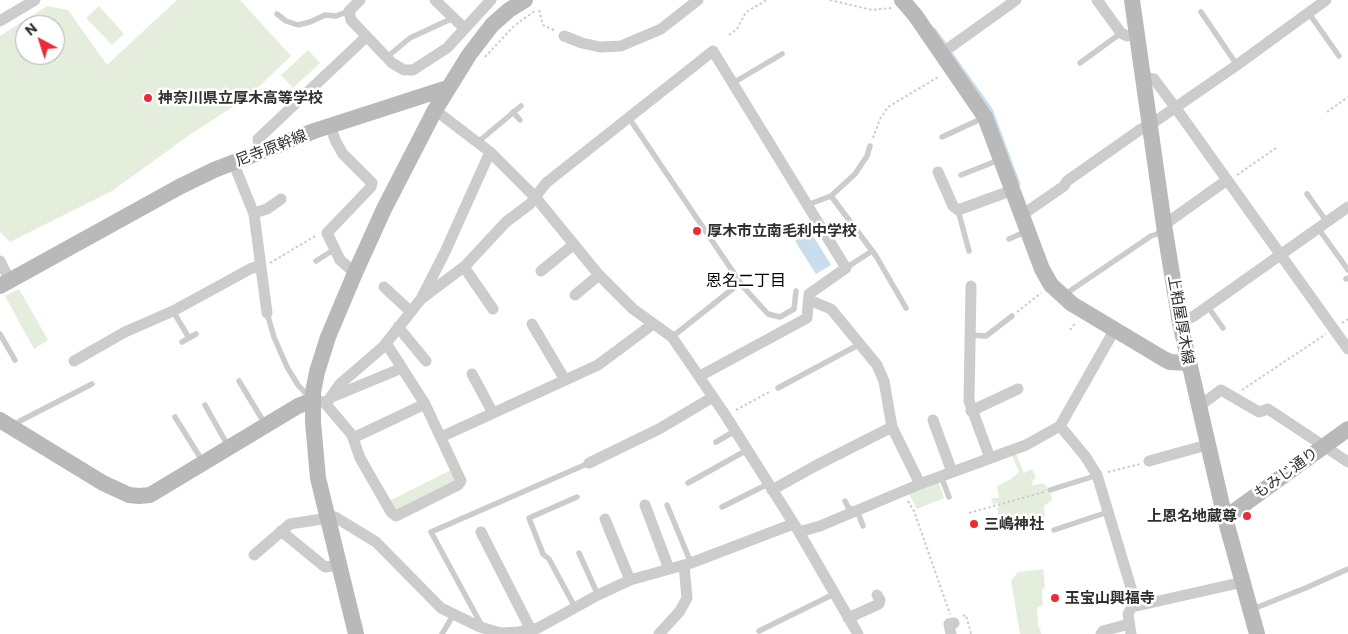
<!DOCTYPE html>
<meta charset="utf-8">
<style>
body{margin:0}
#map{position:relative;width:1348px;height:634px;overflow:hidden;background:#fff;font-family:Commissioner,sans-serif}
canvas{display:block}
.north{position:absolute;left:15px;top:15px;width:50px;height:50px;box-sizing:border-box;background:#fff;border:1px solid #acacac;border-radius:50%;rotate:320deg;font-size:14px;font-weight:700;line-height:20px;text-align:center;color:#2f2f2f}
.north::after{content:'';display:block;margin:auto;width:18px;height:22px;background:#ec2b38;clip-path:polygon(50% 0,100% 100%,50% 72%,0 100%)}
</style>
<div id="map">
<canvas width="1348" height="634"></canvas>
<div class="north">N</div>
</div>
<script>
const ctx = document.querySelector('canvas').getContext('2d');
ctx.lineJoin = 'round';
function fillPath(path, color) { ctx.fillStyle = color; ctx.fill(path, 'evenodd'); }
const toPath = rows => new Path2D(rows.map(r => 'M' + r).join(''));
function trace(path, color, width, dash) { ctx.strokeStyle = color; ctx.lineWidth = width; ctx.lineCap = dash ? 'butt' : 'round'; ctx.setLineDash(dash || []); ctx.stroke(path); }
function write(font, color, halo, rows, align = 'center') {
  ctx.font = font + ' Commissioner,"Noto Sans JP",sans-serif'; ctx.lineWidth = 5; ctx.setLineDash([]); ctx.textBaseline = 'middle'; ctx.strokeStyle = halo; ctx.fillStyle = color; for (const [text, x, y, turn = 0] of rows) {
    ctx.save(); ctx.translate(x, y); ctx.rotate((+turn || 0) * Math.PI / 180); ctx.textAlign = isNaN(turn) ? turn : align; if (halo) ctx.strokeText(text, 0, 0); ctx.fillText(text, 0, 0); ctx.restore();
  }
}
fillPath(toPath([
 [177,0,240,0,291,56,248,97,188,136,112,191,10,242,0,232,0,36,47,6,68,10,107,65],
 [25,25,55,25,55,55,25,55],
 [99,6,124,34,112,45,86,18],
 [308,50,320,63,293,88,281,75],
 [19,289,48,340,34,349,5,296],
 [1016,454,1024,473,1032,469,1033,471,1036,478,1033,480,1032,486,1042,483,1047,486,1047,492,1051,494,1052,500,1044,506,1045,517,1019,526,1002,530,997,508,999,507,998,503,993,504,991,498,999,498,997,486,1011,479,1019,472,1012,455],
 [451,470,458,482,397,514,389,501],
 [939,483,944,498,917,509,909,494],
 [1043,569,1045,588,1042,589,1043,605,1037,608,1038,627,1040,628,1041,634,1020,634,1011,581,1018,572]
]), '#e5eddc');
fillPath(toPath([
 [810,231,831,265,816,274,795,241]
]), '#c8deed');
trace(toPath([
 [934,29,946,45],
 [951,53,991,109,1019,184]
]), '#c8deed', 3);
trace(toPath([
 [830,0,872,10,892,8],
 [539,10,543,25,556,31],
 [729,35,737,29,746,12,767,0],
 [485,57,514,26,536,10],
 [1327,112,1348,97],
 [873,138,880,119,888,107,940,76],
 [1237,175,1276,148],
 [270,263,317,235],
 [1017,312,1041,293],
 [1342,323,1348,319],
 [1070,330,1076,322],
 [1242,390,1326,334],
 [736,410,771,391],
 [1108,472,1140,464],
 [908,501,914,511,950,614],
 [969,513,1044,492],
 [963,616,966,615,971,634]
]), '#ccc', 2, [2.5, 2.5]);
trace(toPath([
 [1201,12,1237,65],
 [1308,12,1339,56],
 [277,14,286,21,298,25,310,22,325,15,336,16,349,11],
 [387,57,410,38,453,18],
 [1080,63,1121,33],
 [733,83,782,54],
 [513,112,520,120],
 [629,118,744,288],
 [942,137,983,118],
 [478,142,521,106],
 [961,175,999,160],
 [1307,194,1327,222],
 [831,196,855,174,867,156,870,146],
 [807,205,831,196,876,256,906,308],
 [958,210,969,251],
 [1318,228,1348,270],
 [1009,239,1027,231],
 [316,261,335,249],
 [846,268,872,251],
 [1346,279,1348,278],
 [747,291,768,314,780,317,794,309,796,291],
 [1064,295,1151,236,1157,234,1161,229],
 [1208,307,1223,328],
 [173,311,189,338,196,334],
 [267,313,274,337,287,367,298,385,309,397],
 [0,334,15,360],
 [969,335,986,336,1012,316],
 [672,337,740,283],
 [182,342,189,338],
 [239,381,265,424],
 [778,388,860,344],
 [205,405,228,446],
 [175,417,203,462],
 [14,427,20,421,92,384],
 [716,442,735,431],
 [941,476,949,497],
 [688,483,747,450],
 [1050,490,1098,475],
 [845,501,848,507,858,513,863,526],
 [667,505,691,563],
 [722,507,768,484],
 [1054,530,1108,512],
 [579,553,598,595],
 [576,609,549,559,543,554,529,518,577,497],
 [1253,609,1308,587,1348,569],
 [482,626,431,532,589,463],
 [759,631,834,594],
 [442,634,454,614]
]), '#ccc', 5.5);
trace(toPath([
 [360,0,349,11,351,20,392,63,404,70,413,70,447,48,491,0],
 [435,0,464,28],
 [1097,0,1121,33,1127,36,1136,34],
 [0,21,35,0],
 [564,36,582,43,600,47,621,46,661,29,698,0],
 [942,53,1016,0],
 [1143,77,1154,79,1175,107,1348,349],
 [435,110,490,152,536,198,599,275,633,309,672,337,726,416,799,532,858,634],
 [330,126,336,142,343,154,372,183,371,187,327,233,340,260,355,273],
 [260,151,258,139,366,37],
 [233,162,254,214,267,313],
 [938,172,953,206,958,210,1013,190],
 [254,213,267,209,281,199],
 [1022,215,1064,186,1067,181,1141,129,1150,125,1237,65,1326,0],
 [1164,225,1227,180],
 [0,261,10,281],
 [464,267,493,309],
 [541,271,573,245],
 [971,286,969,401,990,458],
 [384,287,411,312],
 [575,295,599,275],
 [421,299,465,266,506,222,530,204,546,183,713,51,846,268,809,294,807,318,700,376],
 [809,300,831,309,877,365,884,381,892,427,920,484],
 [1180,323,1194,316,1348,207],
 [532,324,565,380],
 [398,327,426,361],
 [74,361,125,332,173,311,250,269,261,265],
 [472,374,493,413],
 [332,397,402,368],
 [313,400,324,402,352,435,360,458,391,512,396,516,458,485,461,481,425,404,386,343],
 [324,402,328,401,340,384,383,347,421,299,445,252,490,152],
 [1198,407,1221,390,1259,412,1268,409,1348,462],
 [971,411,1018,389],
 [933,420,952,472],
 [1060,426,1085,456,1097,475,1135,601,1128,614,1131,634],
 [441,437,598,365,653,324],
 [353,438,425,404],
 [1149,461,1207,445],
 [589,463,659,429,713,397],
 [772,490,817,465,892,427],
 [645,505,669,569],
 [605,519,630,580],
 [281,531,325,567,339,565],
 [481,532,531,630],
 [799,532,820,526,920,484,1026,445,1060,426,1115,329],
 [254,555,290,524,335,517,376,542,441,608,480,627,501,633,519,632,538,628,598,595,630,580,691,563,793,524],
 [1132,607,1243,582],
 [848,618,879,604,880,600,877,595],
 [659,634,680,611,687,598,684,565],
 [951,634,949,624,954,623],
 [1101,634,1103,631,1129,624]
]), '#ccc', 11);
trace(toPath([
 [902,0,915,15,985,117,1042,269,1051,285,1072,304,1164,359,1170,362,1188,363],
 [1132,0,1164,225,1180,323,1225,518,1257,634],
 [0,286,181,186,214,170,314,131,447,88],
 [0,420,103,483,129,495,139,496,150,495,298,406,313,400],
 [1225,518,1348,429],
 [356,634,318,478,313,422,313,392,317,372,328,337,355,273,384,209,435,110,469,55,492,25,509,10,525,0]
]), '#b9b9b9', 16);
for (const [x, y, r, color] of [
 [148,98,5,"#ec2b38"],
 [697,231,5,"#ec2b38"],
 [1247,516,5,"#ec2b38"],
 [974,524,5,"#ec2b38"],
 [1055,598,5,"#ec2b38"]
]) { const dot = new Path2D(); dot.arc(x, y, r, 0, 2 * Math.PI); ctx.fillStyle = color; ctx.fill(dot); trace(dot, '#fff', 2); }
write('bold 15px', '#2f2f2f', '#fff', [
 ["神奈川県立厚木高等学校",158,98],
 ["厚木市立南毛利中学校",707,231],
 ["上恩名地蔵尊",1237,516,"right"],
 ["三嶋神社",984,524],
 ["玉宝山興福寺",1065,598]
], 'left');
write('15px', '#2f2f2f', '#fff', [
 ["尼寺原幹線",271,148,-21],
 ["上粕屋厚木線",1181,320,80],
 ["もみじ通り",1286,473,-36]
]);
write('16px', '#000', '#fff', [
 ["恩名二丁目",746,281]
]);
</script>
